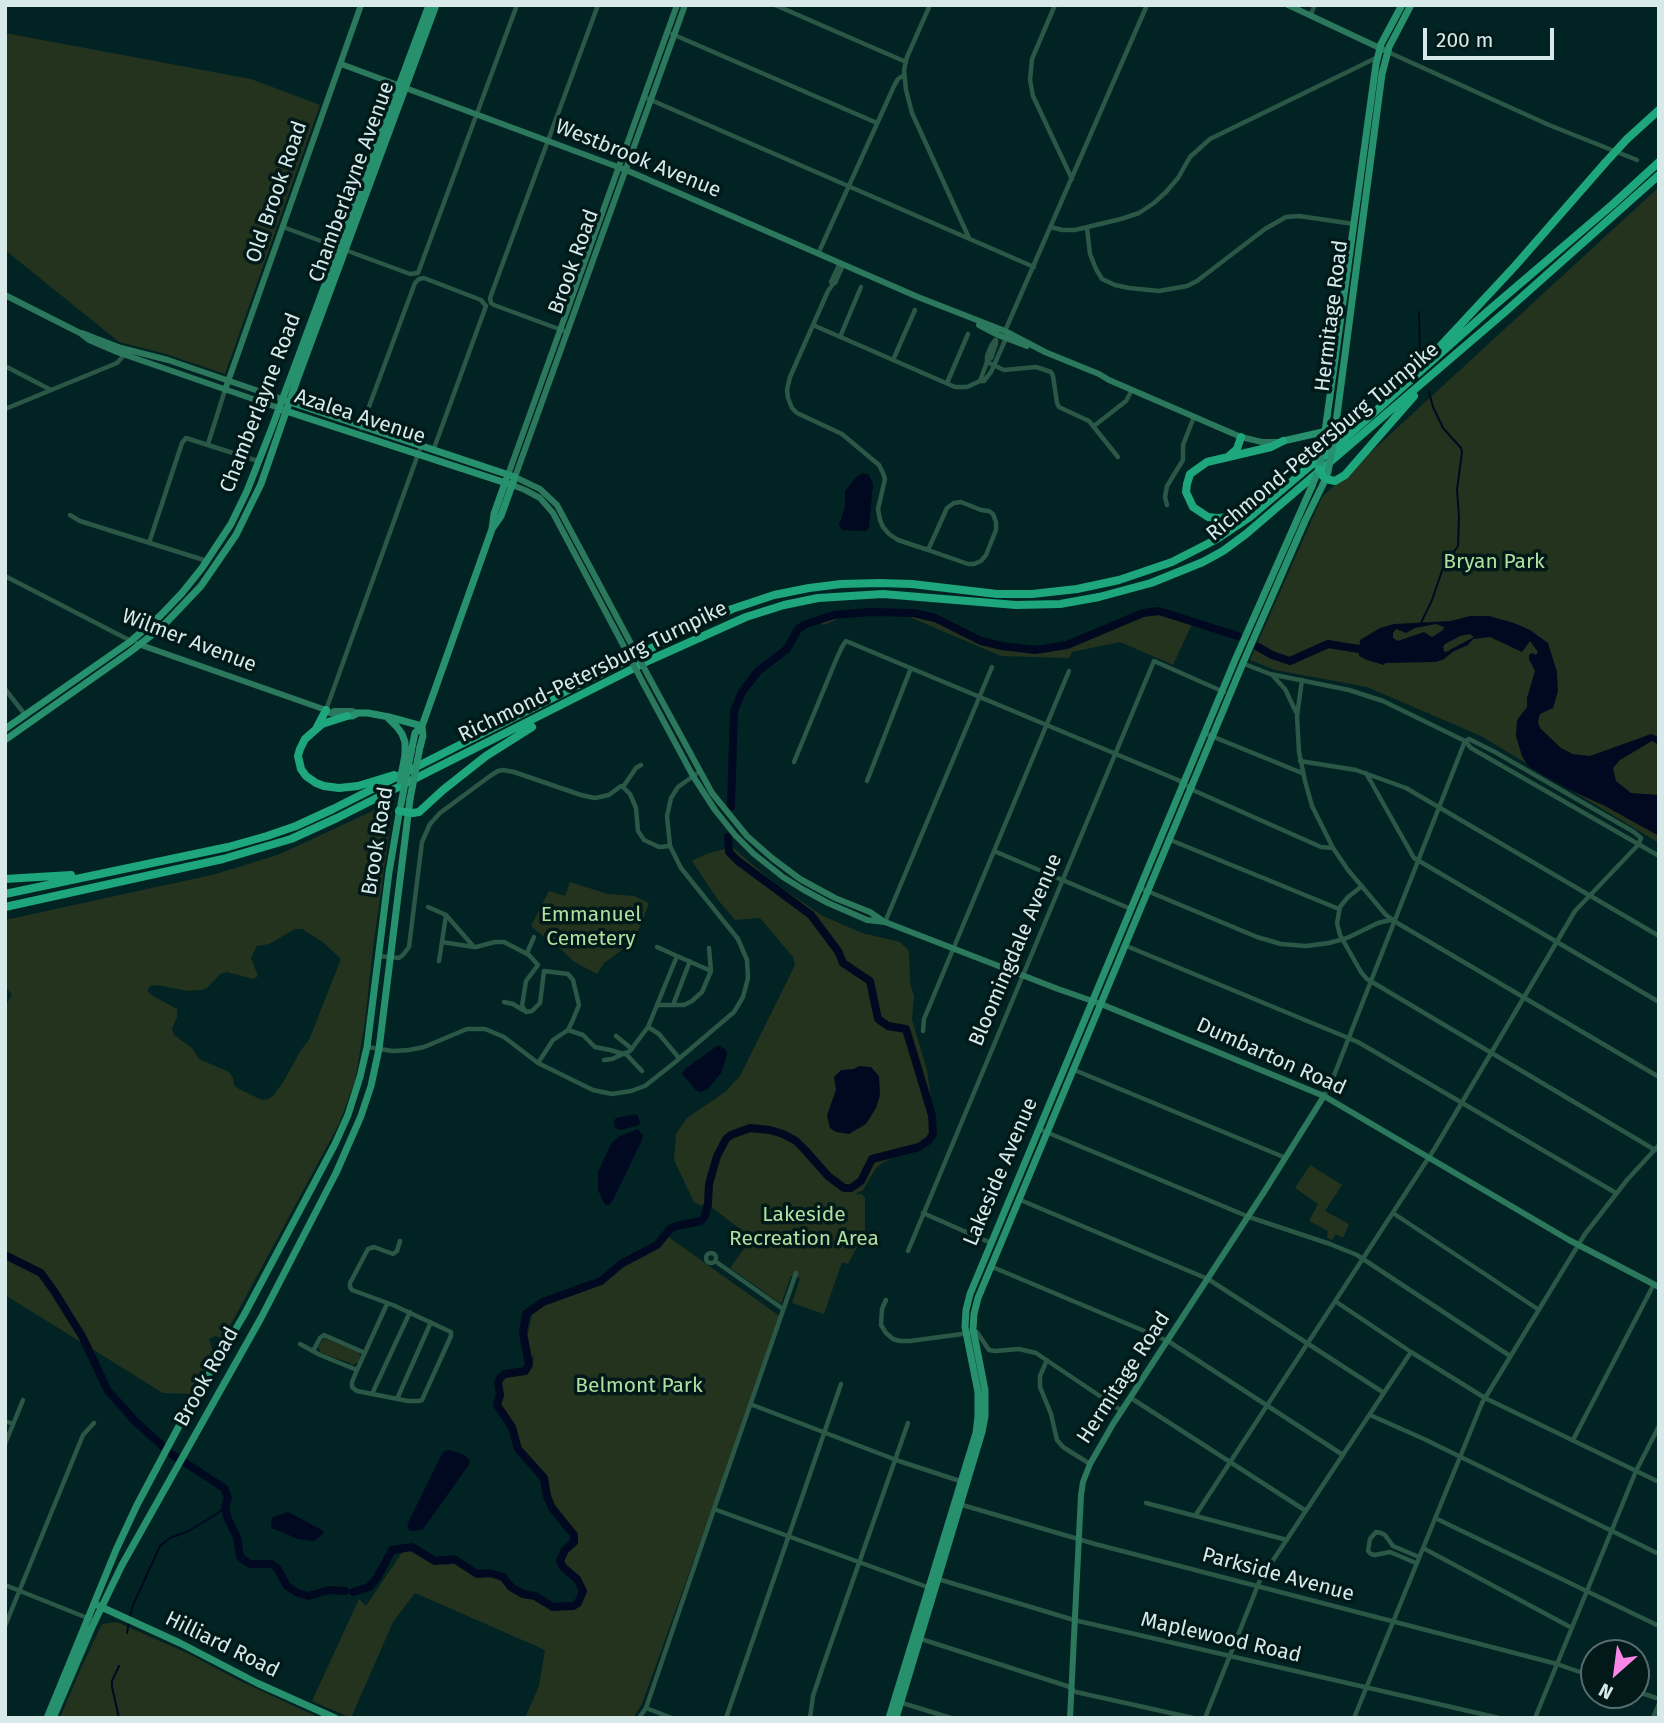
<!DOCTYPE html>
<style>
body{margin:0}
#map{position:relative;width:1664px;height:1723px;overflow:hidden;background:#022323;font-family:"Fira Sans",sans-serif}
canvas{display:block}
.frame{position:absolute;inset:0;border:7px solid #d7e9e9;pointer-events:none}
.north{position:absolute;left:1580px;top:1639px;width:70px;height:70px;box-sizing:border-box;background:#021919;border:2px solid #576c6c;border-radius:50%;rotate:208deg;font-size:19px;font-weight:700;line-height:28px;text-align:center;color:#d7e9e9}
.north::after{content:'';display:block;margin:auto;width:24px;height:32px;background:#fa87e7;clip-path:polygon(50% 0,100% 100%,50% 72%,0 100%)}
.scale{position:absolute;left:1423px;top:28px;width:131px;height:32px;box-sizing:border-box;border:4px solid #d7e9e9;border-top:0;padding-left:9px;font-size:21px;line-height:24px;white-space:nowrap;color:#d7e9e9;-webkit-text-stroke:5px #021919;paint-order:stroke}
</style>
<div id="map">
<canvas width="1664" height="1723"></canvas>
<div class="frame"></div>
<div class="north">N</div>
<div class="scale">200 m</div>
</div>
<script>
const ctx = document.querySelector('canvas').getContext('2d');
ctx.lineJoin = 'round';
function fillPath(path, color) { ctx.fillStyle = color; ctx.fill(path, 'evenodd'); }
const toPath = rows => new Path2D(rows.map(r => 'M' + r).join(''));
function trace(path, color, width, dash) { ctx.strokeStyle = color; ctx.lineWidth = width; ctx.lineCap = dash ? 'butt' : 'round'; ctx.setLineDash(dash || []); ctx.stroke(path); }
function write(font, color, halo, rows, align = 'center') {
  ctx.font = font + ' "Fira Sans",sans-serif'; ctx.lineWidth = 7; ctx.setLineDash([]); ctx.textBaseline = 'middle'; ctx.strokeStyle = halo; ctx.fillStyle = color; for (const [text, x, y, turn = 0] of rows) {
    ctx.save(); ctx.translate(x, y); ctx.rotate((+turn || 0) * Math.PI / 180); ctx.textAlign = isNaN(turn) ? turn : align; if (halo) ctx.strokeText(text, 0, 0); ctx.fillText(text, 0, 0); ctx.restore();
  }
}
fillPath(toPath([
 [5,33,251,79,320,105,225,374,166,354,119,342,5,250],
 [1659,187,1659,843,1481,736,1367,687,1275,670,1250,660,1322,497],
 [860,610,907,611,926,614,948,624,979,642,993,647,1032,648,1044,651,1066,645,1084,636,1106,630,1143,611,1192,624,1173,665,1120,642,1072,652,1069,658,1001,656,900,613,852,615,840,618,824,625,816,622,828,616],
 [379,808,388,809,392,813,373,948,365,1022,355,1081,339,1124,223,1339,216,1336,209,1339,213,1351,211,1361,190,1394,163,1393,5,1295,5,1007,12,994,5,987,5,920,216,874,280,854],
 [295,929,302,929,324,943,341,959,309,1040,301,1050,285,1079,274,1095,269,1099,262,1100,239,1089,234,1085,233,1078,229,1072,199,1059,192,1048,174,1035,172,1029,177,1017,177,1009,153,996,147,991,150,986,157,985,188,991,201,990,207,988,220,974,227,972,253,979,258,976,251,958,257,946,269,944],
 [732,847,774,883,823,916,862,933,900,942,909,951,910,983,914,996,912,1020,927,1070,936,1136,928,1145,892,1158,881,1164,876,1168,863,1190,854,1195,862,1194,865,1198,865,1232,848,1264,842,1262,824,1314,792,1303,800,1278,791,1276,781,1304,730,1268,752,1238,710,1206,709,1203,700,1205,694,1202,674,1160,676,1134,687,1118,725,1092,740,1076,795,965,793,957,760,918,735,920,718,900,692,861,706,854],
 [570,882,608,894,634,896,649,903,642,922,633,942,604,963,597,974,573,961,563,951,545,938,531,926,549,891,565,896],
 [1310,1165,1342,1185,1325,1211,1349,1224,1343,1238,1336,1234,1332,1240,1327,1237,1328,1231,1309,1221,1318,1204,1295,1188],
 [667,1236,781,1317,642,1704,633,1718,525,1718,539,1686,545,1650,415,1593,393,1622,351,1718,312,1701,359,1599,366,1606,405,1548,416,1548,427,1558,435,1562,446,1565,454,1564,495,1577,503,1577,525,1591,538,1594,548,1605,554,1608,563,1609,572,1606,578,1600,581,1594,582,1588,579,1581,558,1564,558,1561,576,1542,558,1509,549,1498,548,1484,536,1472,525,1454,514,1444,511,1438,509,1424,499,1399,499,1380,504,1374,508,1372,519,1374,525,1371,533,1363,534,1358,525,1346,532,1315,537,1308,560,1296,605,1281,630,1261],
 [324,1338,358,1352,361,1357,359,1362,352,1365,350,1363,321,1353,318,1347],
 [117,1622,187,1653,240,1681,320,1718,60,1718,81,1668,102,1624]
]), '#24331e');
fillPath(toPath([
 [863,473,869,475,873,484,869,527,866,531,842,530,839,525,845,507,845,491,856,477],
 [1470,616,1489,616,1514,623,1530,630,1548,643,1557,672,1558,691,1553,708,1540,714,1538,722,1540,728,1561,748,1573,754,1590,756,1651,734,1659,737,1659,745,1652,741,1620,760,1613,768,1616,781,1631,793,1659,795,1659,836,1605,806,1568,789,1548,778,1528,766,1522,756,1516,736,1517,720,1527,707,1527,698,1535,671,1529,659,1529,655,1532,653,1536,655,1538,652,1530,641,1522,652,1490,637,1473,639,1468,645,1454,651,1444,659,1436,662,1385,663,1384,665,1367,660,1359,656,1360,640,1380,628,1394,624,1451,621],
 [1436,624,1444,627,1443,630,1432,637,1424,632,1398,641,1393,638,1393,633,1396,629,1406,633,1415,628],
 [1470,634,1474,637,1446,652,1444,651,1443,647,1445,644,1460,636],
 [717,1046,720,1046,726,1050,727,1055,721,1073,709,1088,701,1092,696,1090,682,1074,685,1069],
 [859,1066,871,1067,879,1076,880,1095,876,1108,866,1124,849,1134,836,1132,830,1128,827,1115,836,1090,834,1077,841,1070,854,1069],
 [637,1114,640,1122,639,1125,621,1130,615,1128,614,1121,616,1118],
 [638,1129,643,1136,642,1140,612,1202,609,1205,605,1205,598,1190,598,1172,611,1144,618,1137],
 [449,1450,462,1454,468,1458,470,1462,468,1466,423,1529,414,1531,409,1530,407,1525,443,1452],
 [288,1512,320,1529,324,1532,322,1535,314,1541,298,1539,272,1528,271,1522,273,1517]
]), '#00091f');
trace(toPath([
 [1419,312,1420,353],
 [1421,623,1432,600,1444,565,1458,546,1459,517,1457,490,1462,452,1461,448,1443,428,1433,407,1429,392],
 [130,1616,133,1605,160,1546,170,1538,189,1531,218,1513,225,1507],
 [127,1633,129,1622],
 [119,1666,112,1681,112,1687,119,1718]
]), '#00091f', 2);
trace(toPath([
 [1258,647,1272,655,1290,661,1328,644,1359,649],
 [731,806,734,711,742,692,758,671,787,649,798,629,806,624,834,615,869,612,914,613,935,618,981,641,1002,646,1035,650,1067,645,1143,613,1159,611,1238,636],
 [5,1255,41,1273,54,1291,82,1336,108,1391,136,1422,170,1453,224,1488,228,1498,225,1507,228,1519,237,1537,240,1557,250,1564,272,1564,277,1568,287,1586,298,1593,309,1596,329,1590,345,1591],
 [353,1592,369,1587,377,1578,392,1550,412,1547,435,1561,454,1559,477,1574,490,1573,503,1577,511,1587,523,1594,535,1596,553,1607,573,1606,578,1603,583,1591,577,1579,563,1567,560,1561,565,1550,574,1542,574,1535,552,1508,547,1496,544,1478,518,1449,512,1427,497,1405,500,1395,498,1383,500,1378,505,1374,525,1371,529,1365,523,1333,526,1314,543,1302,601,1281,621,1264,657,1245,670,1229,676,1226,701,1221,705,1216,708,1204,709,1184,717,1156,726,1139,731,1135,750,1128,770,1130,783,1134,796,1141,806,1151,828,1176,844,1188,851,1188,861,1181,872,1159,919,1147,929,1140,933,1134,932,1115,906,1029,888,1026,878,1019,870,981,843,963,838,951,811,915,738,861,729,852,728,837]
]), '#00091f', 8);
trace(toPath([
 [775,5,906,62],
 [930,5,907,57,904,70,906,90,912,113,969,238],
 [1055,5,1032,59,1030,80,1033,96,1072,179],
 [1310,16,1315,5],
 [672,34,877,123],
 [1388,52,1549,125,1637,160],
 [644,97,1034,267],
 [283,227,410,274,418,273,517,5],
 [1051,227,1062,230,1075,230,1121,219,1139,213,1154,203,1166,192,1178,178,1190,157,1210,139,1376,58],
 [1087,228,1090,254,1096,269,1102,279,1115,285,1129,288,1159,291,1187,286,1197,281,1265,229,1286,217,1299,216,1354,224],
 [818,254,895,84,898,79,904,75],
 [843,265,835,283,833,284,828,291,790,377,787,390,788,398,792,408,797,413,842,434,879,465,883,473,885,479,878,509,880,520,883,527,889,534,898,540,928,550],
 [833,284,831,282,840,263],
 [813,325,955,387,967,387,980,381],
 [1005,331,1147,5],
 [567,332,494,305,491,303,490,298,598,5],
 [840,337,861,287],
 [995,340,991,346,987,356,987,362,980,381,984,381,991,372,1007,336],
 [893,360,915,310],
 [988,360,991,358,996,344,996,340],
 [987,362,1004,370,1036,367,1051,372,1053,376,1057,403,1059,407,1089,421,1118,457],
 [5,366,51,390],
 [947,383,968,334],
 [5,409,117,363,125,354],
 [1094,426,1126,401,1132,390],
 [361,428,415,283,419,279,424,278,481,300,486,306,433,451],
 [208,444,225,390],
 [961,502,981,510,989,511,993,514,996,522,996,530,986,555,981,561,974,564,968,564,928,550,947,508,954,503,961,502],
 [1167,505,1165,497,1167,486,1183,460,1183,445,1194,417],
 [70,515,80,521,207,561],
 [149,543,182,443,186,438,258,461],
 [5,576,131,641],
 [1242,663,1270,674,1349,690,1383,701,1465,741,1471,748,1659,856],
 [1273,676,1285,689,1296,712],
 [1302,680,1297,716,1299,752,1305,781,1312,806,1333,848,1348,870,1386,915,1399,924,1659,1077],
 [5,689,26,716],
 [326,710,421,446],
 [1204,733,1302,773],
 [1465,741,1469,739,1495,752,1634,832,1641,838,1639,844],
 [1300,761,1356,770,1406,788,1659,936],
 [794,762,836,660,842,647,846,641,1178,780,1195,791,1321,847,1333,848],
 [1366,773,1414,858,1659,1002],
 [867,781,911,668],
 [623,787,636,768,641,765],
 [1168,839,1339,909],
 [994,851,1131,909],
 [1362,886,1348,897,1340,907,1337,923,1340,935,1361,972,1367,979,1655,1150],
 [1140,888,1257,937,1281,944,1306,946,1329,943,1347,938,1378,923,1390,920,1394,921],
 [428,907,446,915],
 [885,922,992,667],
 [1124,945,1358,1042,1616,1193],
 [474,947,446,915,442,942,474,947,476,947,495,942,504,942,529,955,538,965,526,981,522,1006,526,1012,532,1011,540,1003,544,971,568,974,573,980,579,1005,572,1022,568,1030,553,1040,538,1063],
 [657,947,677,956],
 [709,948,711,971],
 [527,953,534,937],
 [379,956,399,958,403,955,409,947,422,842,430,824,440,813,490,776,498,771,503,770,514,772,581,795,595,798,609,795,621,786,623,787,630,794,636,808,638,831,644,840,659,847,670,846],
 [439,961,442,942],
 [504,1002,513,1004,523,1010],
 [673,1005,690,961],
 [648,1027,677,956,711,971,702,992,692,1001,684,1005,657,1005],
 [568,1030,583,1035,595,1047,610,1050,624,1054,630,1051,648,1027,659,1034,679,1058],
 [923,1031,924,1019,1069,671],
 [616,1036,632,1049],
 [367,1047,393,1051,409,1050,424,1047,467,1029,485,1029,504,1037,538,1063,593,1090,612,1094,631,1091,645,1086,674,1063,734,1012,743,997,748,978,747,960,738,939,681,868,670,846,667,816,671,798,678,787,699,772],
 [625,1053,642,1071],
 [604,1060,612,1059,623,1054],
 [1072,1069,1286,1158],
 [1324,1096,1335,1073,1465,741],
 [1039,1129,1249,1217,1330,1244,1357,1255,1510,1356],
 [1018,1199,1208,1279,1384,1393],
 [923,1213,991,1243],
 [1393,1213,1539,1310],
 [908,1251,1154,661,1224,692],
 '706 1258a5 5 0 1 1 10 0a5 5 0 1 1-10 0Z',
 [715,1261,783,1309],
 [990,1266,1168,1341,1343,1455],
 [886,1300,882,1309,881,1325,886,1333,893,1339,900,1341,910,1341,977,1332,989,1350,995,1351,1019,1349,1036,1353,1122,1411],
 [1335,1301,1411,1352,1485,1398,1659,1482],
 [387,1304,357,1370,352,1382,352,1387,357,1391,408,1401,419,1401,422,1400,451,1336,451,1332,393,1305,352,1290,350,1287,350,1283,368,1249,374,1247,393,1254,397,1251,400,1241],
 [300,1344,320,1355,357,1370],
 [313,1351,320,1338,324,1335,365,1353],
 [1047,1360,1040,1376,1040,1387,1051,1414,1057,1440,1063,1447,1090,1464],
 [372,1394,410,1312],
 [1131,1398,1306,1511],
 [397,1399,431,1322],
 [750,1404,899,1461,963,1482],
 [1370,1415,1424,1439,1659,1554],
 [5,1421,13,1424],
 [1573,1440,1654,1284],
 [5,1444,23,1400],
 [1146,1503,1287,1540],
 [959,1504,1095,1544,1557,1664,1594,1677],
 [714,1509,930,1588],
 [1195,1516,1435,1148,1575,911,1639,844],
 [1435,1518,1659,1626],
 [1423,1548,1572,1628],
 [1416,1563,1390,1552,1375,1555,1371,1554,1368,1551,1370,1539,1376,1532,1381,1533,1385,1535,1393,1546,1419,1557],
 [938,1579,1074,1620,1499,1718],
 [5,1585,90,1619],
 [5,1626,83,1435,94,1423],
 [918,1638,1067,1686,1076,1692,1193,1718],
 [1636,1691,1659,1699],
 [899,1702,951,1718],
 [646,1708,672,1718],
 [639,1718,646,1708,714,1509,796,1273],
 [726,1718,841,1384],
 [810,1718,813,1696,823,1666,908,1423],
 [1205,1718,1260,1580,1411,1352],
 [1354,1718,1482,1403,1585,1234,1627,1180,1659,1145],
 [1535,1718,1636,1471,1659,1426],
 [1653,1718,1659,1704]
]), '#2b5746', 4.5);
trace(toPath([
 [1288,5,1384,50],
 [341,64,626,170,918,297,1005,331,1045,352,1099,374,1109,380,1241,437,1262,442,1277,442],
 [5,295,80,333,89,340,117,352,279,408],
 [979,325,998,335,1027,346],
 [82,333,121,348,168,360,282,399],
 [225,390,361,5],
 [508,475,677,5],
 [512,485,525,490,540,498,553,513,621,641],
 [628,638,557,505,540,489,515,477,685,5],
 [138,644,326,710,330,713,345,716],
 [650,679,712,793,747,836,772,858,800,879,835,898,870,912,883,921],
 [643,683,693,776,715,810,735,835,754,854,783,877,804,890,828,903,858,916,867,920,885,922,1058,989,1101,1004,1324,1096,1569,1240,1659,1287],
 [334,711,352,711,358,713],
 [1070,1718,1081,1495,1083,1482,1090,1464,1113,1424,1264,1192,1324,1096]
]), '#2b785c', 6);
trace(toPath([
 [287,401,515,477,501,516,492,529,422,726,415,733,411,752],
 [283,410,512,485],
 [1334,438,1382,74,1389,47,1411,5],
 [1283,441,1327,431],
 [1323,446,1376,64,1381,44,1402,5],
 [492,529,494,514,506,480],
 [347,716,352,716,358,713,368,713,389,717,422,726],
 [388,718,397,727,402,734,405,742,405,755],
 [5,729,131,641,160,616,182,593,202,568,231,524,247,491,271,430,429,5],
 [5,740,130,652,162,627,201,586,236,535,261,484,297,380,436,5],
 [420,747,423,736,422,726],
 [99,1606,180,1643,257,1683,335,1718],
 [47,1718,116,1550,137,1505,187,1411,244,1315,335,1144,348,1115,360,1077,367,1047,389,872,400,808],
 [53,1718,92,1627,122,1565,261,1318,336,1173,361,1116,371,1086,379,1049,410,799],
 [889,1718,976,1433,978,1417,978,1392,965,1327,966,1310,970,1294,1235,660,1312,486],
 [896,1718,982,1432,985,1416,985,1390,973,1329,974,1314,978,1298,1243,663,1305,521,1327,476]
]), '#27916d', 7);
trace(toPath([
 [1627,139,1659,110],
 [1434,353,1515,266,1605,163],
 [1229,456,1237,449,1241,437],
 [1323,476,1326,479,1335,481,1345,475,1414,396],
 [1260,503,1232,517,1217,518,1208,517,1193,507,1186,492,1187,484,1190,474,1207,462,1271,447,1283,441],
 [347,716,322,724,305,739,300,749,298,756,301,769,306,776,316,783,324,786,339,788,358,786,394,775],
 [317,727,326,710],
 [399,811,413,813,419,812,443,790,486,756,532,727],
 [5,879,71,875],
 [5,894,228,847,267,836,296,826,333,809,701,623,732,609,774,595,809,588,841,584,880,583,912,584,997,594,1032,594,1077,589,1119,580,1172,562,1217,539,1250,517,1310,466,1331,451,1488,311,1612,205,1659,162],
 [5,907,223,859,291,839,337,818,650,660,746,617,784,605,818,598,883,594,1016,605,1060,604,1099,597,1151,583,1203,562,1223,551,1246,534,1506,311,1659,175]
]), '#1ea77c', 8);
trace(toPath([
 [628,638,650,679],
 [621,641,643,683]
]), '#2b785c', 6);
trace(toPath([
 [1328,472,1334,438],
 [1312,486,1319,469,1323,446],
 [400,781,405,755],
 [410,799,420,747],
 [401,804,411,752]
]), '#27916d', 7);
trace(toPath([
 [1605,163,1627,139],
 [1319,469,1323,476]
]), '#1ea77c', 8);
write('21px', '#d7e9e9', '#021919', [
 ["Westbrook Avenue",638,159,22],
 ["Chamberlayne Avenue",352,182,-70],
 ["Old Brook Road",277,192,-71],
 ["Brook Road",574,262,-70],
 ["Hermitage Road",1332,316,-83],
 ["Chamberlayne Road",261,403,-69],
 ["Azalea Avenue",360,417,18],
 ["Richmond-Petersburg Turnpike",1323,442,-40],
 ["Wilmer Avenue",189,641,21],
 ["Richmond-Petersburg Turnpike",593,672,-26],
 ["Brook Road",378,841,-81],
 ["Bloomingdale Avenue",1016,950,-67],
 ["Dumbarton Road",1271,1057,24],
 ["Lakeside Avenue",1001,1172,-67],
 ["Brook Road",207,1377,-61],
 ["Hermitage Road",1124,1378,-57],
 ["Parkside Avenue",1278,1575,15],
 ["Maplewood Road",1221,1638,13],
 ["Hilliard Road",222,1645,26]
]);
write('21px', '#b0df9f', '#021919', [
 ["Bryan Park",1494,562],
 ["Emmanuel",591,915],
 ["Cemetery",591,939],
 ["Lakeside",804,1215],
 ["Recreation Area",804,1239],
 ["Belmont Park",639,1386]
]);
</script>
